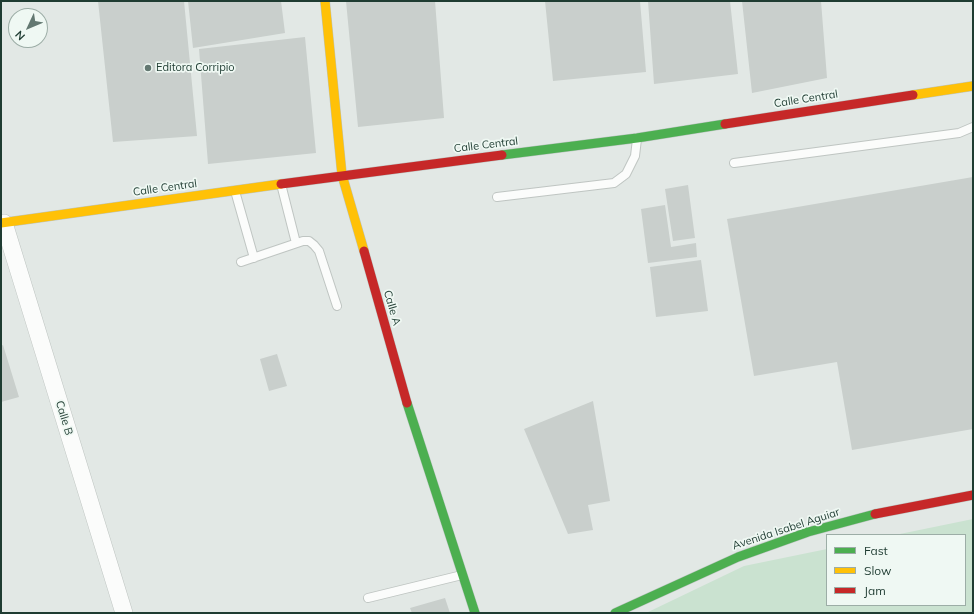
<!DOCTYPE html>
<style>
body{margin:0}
#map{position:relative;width:974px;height:614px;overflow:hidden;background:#e2e8e5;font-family:Mulish,sans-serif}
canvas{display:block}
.frame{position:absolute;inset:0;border:2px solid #1f3c32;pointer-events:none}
.legend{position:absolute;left:826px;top:534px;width:140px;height:72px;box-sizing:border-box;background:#eff8f3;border:1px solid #9cada6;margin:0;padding:5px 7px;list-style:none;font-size:12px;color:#1f3c32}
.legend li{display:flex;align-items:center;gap:8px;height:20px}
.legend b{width:20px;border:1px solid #9cada6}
.north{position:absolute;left:8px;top:8px;width:40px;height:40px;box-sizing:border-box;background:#eff8f3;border:1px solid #9cada6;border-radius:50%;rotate:226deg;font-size:11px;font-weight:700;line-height:16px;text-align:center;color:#1f3c32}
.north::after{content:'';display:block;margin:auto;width:14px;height:18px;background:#637871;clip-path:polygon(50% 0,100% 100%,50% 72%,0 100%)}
</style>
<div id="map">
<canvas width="974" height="614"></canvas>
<div class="frame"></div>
<ul class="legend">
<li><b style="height:5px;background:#4caf50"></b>Fast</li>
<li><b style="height:5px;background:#ffc107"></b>Slow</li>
<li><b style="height:5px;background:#c62828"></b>Jam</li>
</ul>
<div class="north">N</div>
</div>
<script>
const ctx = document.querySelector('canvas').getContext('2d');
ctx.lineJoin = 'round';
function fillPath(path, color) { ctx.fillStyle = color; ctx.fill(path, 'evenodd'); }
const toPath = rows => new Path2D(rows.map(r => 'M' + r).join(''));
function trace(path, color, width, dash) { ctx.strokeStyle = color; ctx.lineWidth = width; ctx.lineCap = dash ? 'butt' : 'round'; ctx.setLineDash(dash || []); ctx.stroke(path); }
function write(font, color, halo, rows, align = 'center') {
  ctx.font = font + ' Mulish,sans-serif'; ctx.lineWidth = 3.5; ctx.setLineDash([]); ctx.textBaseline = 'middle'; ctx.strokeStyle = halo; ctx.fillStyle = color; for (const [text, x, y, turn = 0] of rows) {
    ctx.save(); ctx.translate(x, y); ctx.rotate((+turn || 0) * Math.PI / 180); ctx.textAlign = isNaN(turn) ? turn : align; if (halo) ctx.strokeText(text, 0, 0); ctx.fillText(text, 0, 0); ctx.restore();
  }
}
fillPath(toPath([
 [973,519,973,613,646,613,744,566,827,549,827,605,965,605,965,535,895,535]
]), '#cae2d0');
fillPath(toPath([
 [98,1,184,1,197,136,113,142],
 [188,1,281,1,285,33,193,48],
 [346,1,435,1,444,118,358,127],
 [545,1,640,1,646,72,553,81],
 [648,1,730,1,738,74,654,84],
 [742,1,821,1,827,78,752,93],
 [305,37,316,153,208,164,199,49],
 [973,177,973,429,852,450,837,362,754,376,727,219],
 [688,185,695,238,673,241,665,189],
 [665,205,671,247,696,243,697,257,648,263,641,209],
 [701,260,708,311,656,317,650,267],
 [3,345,19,397,1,402,1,346],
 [277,354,287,386,269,391,260,359],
 [593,401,610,501,588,505,593,530,568,534,524,429],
 [445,598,450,613,412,613,410,608]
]), '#c9cfcc');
const lane = toPath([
 [734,163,959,133,973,127],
 [281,184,296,243],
 [235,191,254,258],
 [497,197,614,183,626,174,635,156,637,139],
 [241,262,303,241,309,241,314,245,319,251,337,306],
 [368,598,462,575]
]);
const street = toPath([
 [4,223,124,613]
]);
const fast = toPath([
 [502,155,637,138,725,124],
 [407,403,475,613],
 [615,613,738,557,808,532,875,514]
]);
const slow = toPath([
 [325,1,342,175,364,251],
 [913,95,973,86],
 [1,223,281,184]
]);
const jam = toPath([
 [725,124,913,95],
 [281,184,502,155],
 [364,251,407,403],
 [875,514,973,495]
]);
trace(lane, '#bfc5c2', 10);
trace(street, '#bfc5c2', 18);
trace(fast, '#bbc4c1', 10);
trace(slow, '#bbc4c1', 10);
trace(jam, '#bbc4c1', 10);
trace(lane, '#fbfcfb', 8);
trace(street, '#fbfcfb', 17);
trace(fast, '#4caf50', 9);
trace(slow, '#ffc107', 9);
trace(jam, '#c62828', 9);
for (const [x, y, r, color] of [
 [148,68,4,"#637871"]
]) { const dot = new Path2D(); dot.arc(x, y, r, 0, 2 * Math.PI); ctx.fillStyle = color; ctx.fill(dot); trace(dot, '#eff8f3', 1.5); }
write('11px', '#1f3c32', '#eff8f3', [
 ["Editora Corripio",156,68]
], 'left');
write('11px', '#1f3c32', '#eff8f3', [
 ["Calle Central",806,99,-9],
 ["Calle Central",486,145,-7],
 ["Calle Central",165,188,-8],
 ["Calle A",392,308,74],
 ["Calle B",64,418,73],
 ["Avenida Isabel Aguiar",786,529,-18]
]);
</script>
